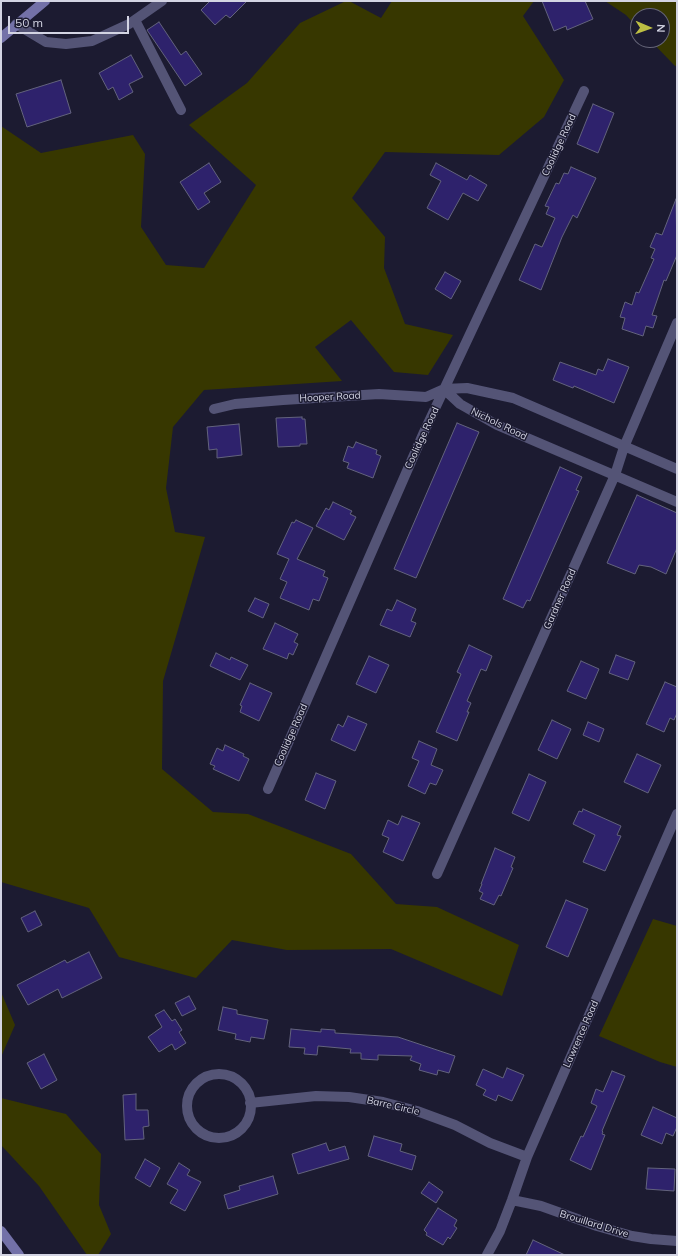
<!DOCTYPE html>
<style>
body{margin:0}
#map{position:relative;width:678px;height:1256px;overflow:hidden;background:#1c1b31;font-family:Mulish,sans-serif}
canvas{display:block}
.frame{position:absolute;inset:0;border:2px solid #d3d4e3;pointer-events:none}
.north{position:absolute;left:630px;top:8px;width:40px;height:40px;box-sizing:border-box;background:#1c1b31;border:1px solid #656578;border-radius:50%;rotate:92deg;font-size:11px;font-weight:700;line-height:16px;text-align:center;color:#d3d4e3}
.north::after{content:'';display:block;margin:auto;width:14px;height:18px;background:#bdbf43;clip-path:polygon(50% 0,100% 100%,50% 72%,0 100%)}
.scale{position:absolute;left:8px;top:16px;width:121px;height:18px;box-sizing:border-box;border:2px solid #d3d4e3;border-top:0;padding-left:5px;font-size:12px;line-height:14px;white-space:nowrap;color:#d3d4e3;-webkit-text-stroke:3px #1c1b31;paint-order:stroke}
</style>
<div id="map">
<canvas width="678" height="1256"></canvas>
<div class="frame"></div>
<div class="north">N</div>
<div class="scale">50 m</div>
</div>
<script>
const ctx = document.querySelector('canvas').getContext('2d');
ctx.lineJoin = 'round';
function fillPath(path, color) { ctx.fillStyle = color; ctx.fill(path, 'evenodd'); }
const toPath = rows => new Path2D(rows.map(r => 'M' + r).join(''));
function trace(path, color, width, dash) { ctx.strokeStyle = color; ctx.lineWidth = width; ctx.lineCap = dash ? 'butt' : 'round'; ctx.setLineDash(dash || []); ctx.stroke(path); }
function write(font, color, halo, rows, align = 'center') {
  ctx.font = font + ' Mulish,sans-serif'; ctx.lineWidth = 3; ctx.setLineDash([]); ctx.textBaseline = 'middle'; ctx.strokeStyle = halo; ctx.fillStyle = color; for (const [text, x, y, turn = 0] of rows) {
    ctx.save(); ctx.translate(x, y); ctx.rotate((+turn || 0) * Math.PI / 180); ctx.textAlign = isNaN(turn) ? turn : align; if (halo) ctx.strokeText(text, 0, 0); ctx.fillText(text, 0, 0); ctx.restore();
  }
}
fillPath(toPath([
 [346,1,349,1,381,18,392,1,534,1,523,16,564,80,544,117,499,155,385,152,352,198,385,237,384,268,405,324,453,335,428,375,394,372,351,320,315,347,342,381,204,390,173,427,166,488,175,532,205,537,163,681,162,769,213,812,248,814,351,854,396,904,437,907,519,945,502,996,391,949,287,950,232,940,196,978,119,957,89,908,1,882,1,126,41,153,133,135,145,154,141,227,166,265,204,268,256,185,189,125,247,83,300,23],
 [605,1,677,1,677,67,674,65,650,40,662,40,662,16,638,16,638,28,626,15],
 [653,919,677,926,677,1067,660,1062,599,1036],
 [1,992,15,1025,1,1057],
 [1,1098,66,1114,101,1154,99,1205,111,1234,98,1255,87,1255,39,1186,1,1145]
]), '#373700');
const building = toPath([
 [210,1,247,1,230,18,226,15,215,25,201,10,210,1],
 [542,1,585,1,593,19,567,30,566,26,554,31,542,1],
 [159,22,181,55,186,51,202,74,185,86,147,30,159,22],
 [131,55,143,77,129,84,133,92,119,100,113,87,108,90,99,73,131,55],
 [61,80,71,113,27,127,16,94,61,80],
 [593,104,614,113,598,153,577,144,593,104],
 [209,163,221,182,204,193,210,202,198,210,180,182,209,163],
 [436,163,467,180,470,175,487,185,478,201,463,193,448,220,427,208,441,181,430,175,436,163],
 [571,167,596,178,577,218,573,215,562,237,541,290,519,280,535,244,542,247,555,218,546,214,549,207,545,206,556,183,559,184,564,173,568,174,571,167],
 [676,199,677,255,666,281,664,280,652,315,657,316,653,328,646,326,643,336,622,329,625,318,620,317,625,302,632,305,636,292,639,293,654,259,651,258,655,249,650,247,656,233,662,235,676,199],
 [445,272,461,281,451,299,435,289,445,272],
 [608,359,629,367,614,403,574,386,573,388,553,380,560,362,596,375,598,369,603,371,608,359],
 [302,417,302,419,305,419,307,444,300,444,300,446,278,447,276,418,302,417],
 [457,423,479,432,416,578,394,569,457,423],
 [239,424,242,455,217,458,217,449,209,450,207,427,239,424],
 [356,442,377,450,376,454,381,456,373,478,347,468,349,463,343,461,348,446,353,448,356,442],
 [560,467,582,477,576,490,579,491,530,601,527,600,523,608,503,599,560,467],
 [637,495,677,513,677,548,666,574,651,567,639,565,635,574,607,563,637,495],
 [333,502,352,511,350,514,356,517,344,540,316,526,326,508,329,510,333,502],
 [296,520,313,528,297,559,325,571,323,576,328,578,319,601,313,599,309,610,280,598,287,582,280,579,289,559,277,554,292,522,294,523,296,520],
 [255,598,269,604,263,618,248,611,255,598],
 [397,600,416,609,411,621,416,623,410,637,380,625,387,609,392,611,397,600],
 [275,623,298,634,294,642,298,644,293,655,289,653,287,659,263,649,275,623],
 [469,645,492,656,486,671,481,669,467,701,471,703,467,712,469,712,457,741,436,732,461,674,457,672,469,645],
 [216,653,230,660,231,657,248,665,240,680,210,666,216,653],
 [616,655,635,662,628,680,609,673,616,655],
 [369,656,389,665,376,693,356,684,369,656],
 [581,661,599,669,586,699,567,691,581,661],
 [665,682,677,687,677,713,674,720,670,718,664,732,646,724,665,682],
 [250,683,272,693,259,721,240,712,242,706,240,705,250,683],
 [348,716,367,724,355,751,331,740,338,724,343,727,348,716],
 [552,720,571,729,557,759,538,750,552,720],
 [588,722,604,729,599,742,583,735,588,722],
 [419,741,437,749,431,765,443,770,436,785,430,783,425,794,408,786,419,761,412,758,419,741],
 [225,745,244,754,243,756,249,759,239,781,213,769,215,766,210,764,217,748,223,751,225,745],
 [637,754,661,765,648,793,624,782,637,754],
 [316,773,336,781,325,809,305,800,316,773],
 [529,774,546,782,529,821,512,813,529,774],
 [583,809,621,826,617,835,621,836,605,871,583,862,595,835,573,824,579,811,582,812,583,809],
 [402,816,420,823,403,861,383,852,389,838,382,835,388,820,398,825,402,816],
 [495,848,515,857,511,867,513,868,501,896,499,895,494,905,480,899,483,893,479,891,482,884,481,884,495,848],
 [566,900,588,909,568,957,546,947,566,900],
 [35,911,42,925,28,932,21,918,35,911],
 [89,952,102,978,62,998,58,989,28,1005,17,985,65,960,67,963,89,952],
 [189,996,196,1009,182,1016,175,1003,189,996],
 [223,1007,237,1010,237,1014,268,1020,264,1039,251,1037,250,1042,235,1039,236,1034,218,1030,223,1007],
 [164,1010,172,1021,175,1019,182,1030,179,1032,186,1043,175,1050,172,1044,159,1052,148,1037,162,1027,155,1015,164,1010],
 [291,1029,321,1032,321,1029,335,1030,335,1033,398,1037,455,1056,449,1073,438,1070,437,1075,419,1070,421,1064,410,1060,412,1056,378,1055,378,1060,361,1059,361,1053,350,1053,351,1049,318,1046,317,1055,304,1054,305,1048,289,1047,291,1029],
 [44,1054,57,1080,41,1089,27,1063,44,1054],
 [507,1068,524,1075,512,1101,498,1095,496,1101,483,1095,486,1090,476,1085,483,1069,503,1078,507,1068],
 [612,1071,625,1076,602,1131,603,1132,602,1134,605,1135,591,1170,570,1160,581,1136,583,1137,597,1106,591,1103,596,1089,603,1092,612,1071],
 [136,1094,136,1110,148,1110,149,1126,143,1127,144,1139,125,1140,123,1095,136,1094],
 [653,1107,677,1118,677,1127,673,1136,666,1133,662,1144,641,1135,653,1107],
 [374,1136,402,1144,400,1151,416,1156,412,1170,368,1156,374,1136],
 [326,1143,329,1151,345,1146,349,1159,298,1174,292,1154,326,1143],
 [145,1159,160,1168,150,1187,135,1178,145,1159],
 [179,1163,190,1170,187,1175,201,1182,185,1211,170,1203,178,1190,167,1184,179,1163],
 [648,1168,675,1169,674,1191,646,1189,648,1168],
 [273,1176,278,1194,228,1209,224,1195,240,1190,239,1186,273,1176],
 [429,1182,443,1192,436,1203,421,1193,429,1182],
 [438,1208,457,1220,454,1226,457,1228,450,1239,448,1237,443,1245,426,1235,427,1233,424,1230,438,1208],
 [533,1240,565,1255,526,1255,533,1240]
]);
fillPath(building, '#2e226c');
trace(building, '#63637d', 1);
trace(toPath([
 [135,20,181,110],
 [16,24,46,42,66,44,92,41,129,24,162,1],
 [444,389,460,404,497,425,677,502],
 [214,409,235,404,283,400,379,394,426,397,444,389,467,388,513,398,677,469],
 [268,789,424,432,584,91],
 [437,874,615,475,624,447,677,323],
 '187 1106a32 32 0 1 1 64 0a32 32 0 1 1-64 0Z',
 [250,1103,316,1096,349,1097,383,1102,417,1111,455,1125,490,1143,527,1157],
 [512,1200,541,1206,597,1226,632,1236,651,1239,677,1241],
 [487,1255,500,1231,512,1200,527,1157,677,814]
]), '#545476', 10);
trace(toPath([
 [1,38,45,1],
 [1,1231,19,1255]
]), '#7371a8', 10);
write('10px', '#d3d4e3', '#1c1b31', [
 ["Coolidge Road",559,145,-65],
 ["Hooper Road",330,397,-3],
 ["Nichols Road",499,424,26],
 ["Coolidge Road",422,438,-65],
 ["Gardner Road",560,599,-66],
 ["Coolidge Road",291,735,-66],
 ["Lawrence Road",581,1034,-66],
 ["Barre Circle",393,1106,13],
 ["Brouillard Drive",594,1224,17]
]);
</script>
